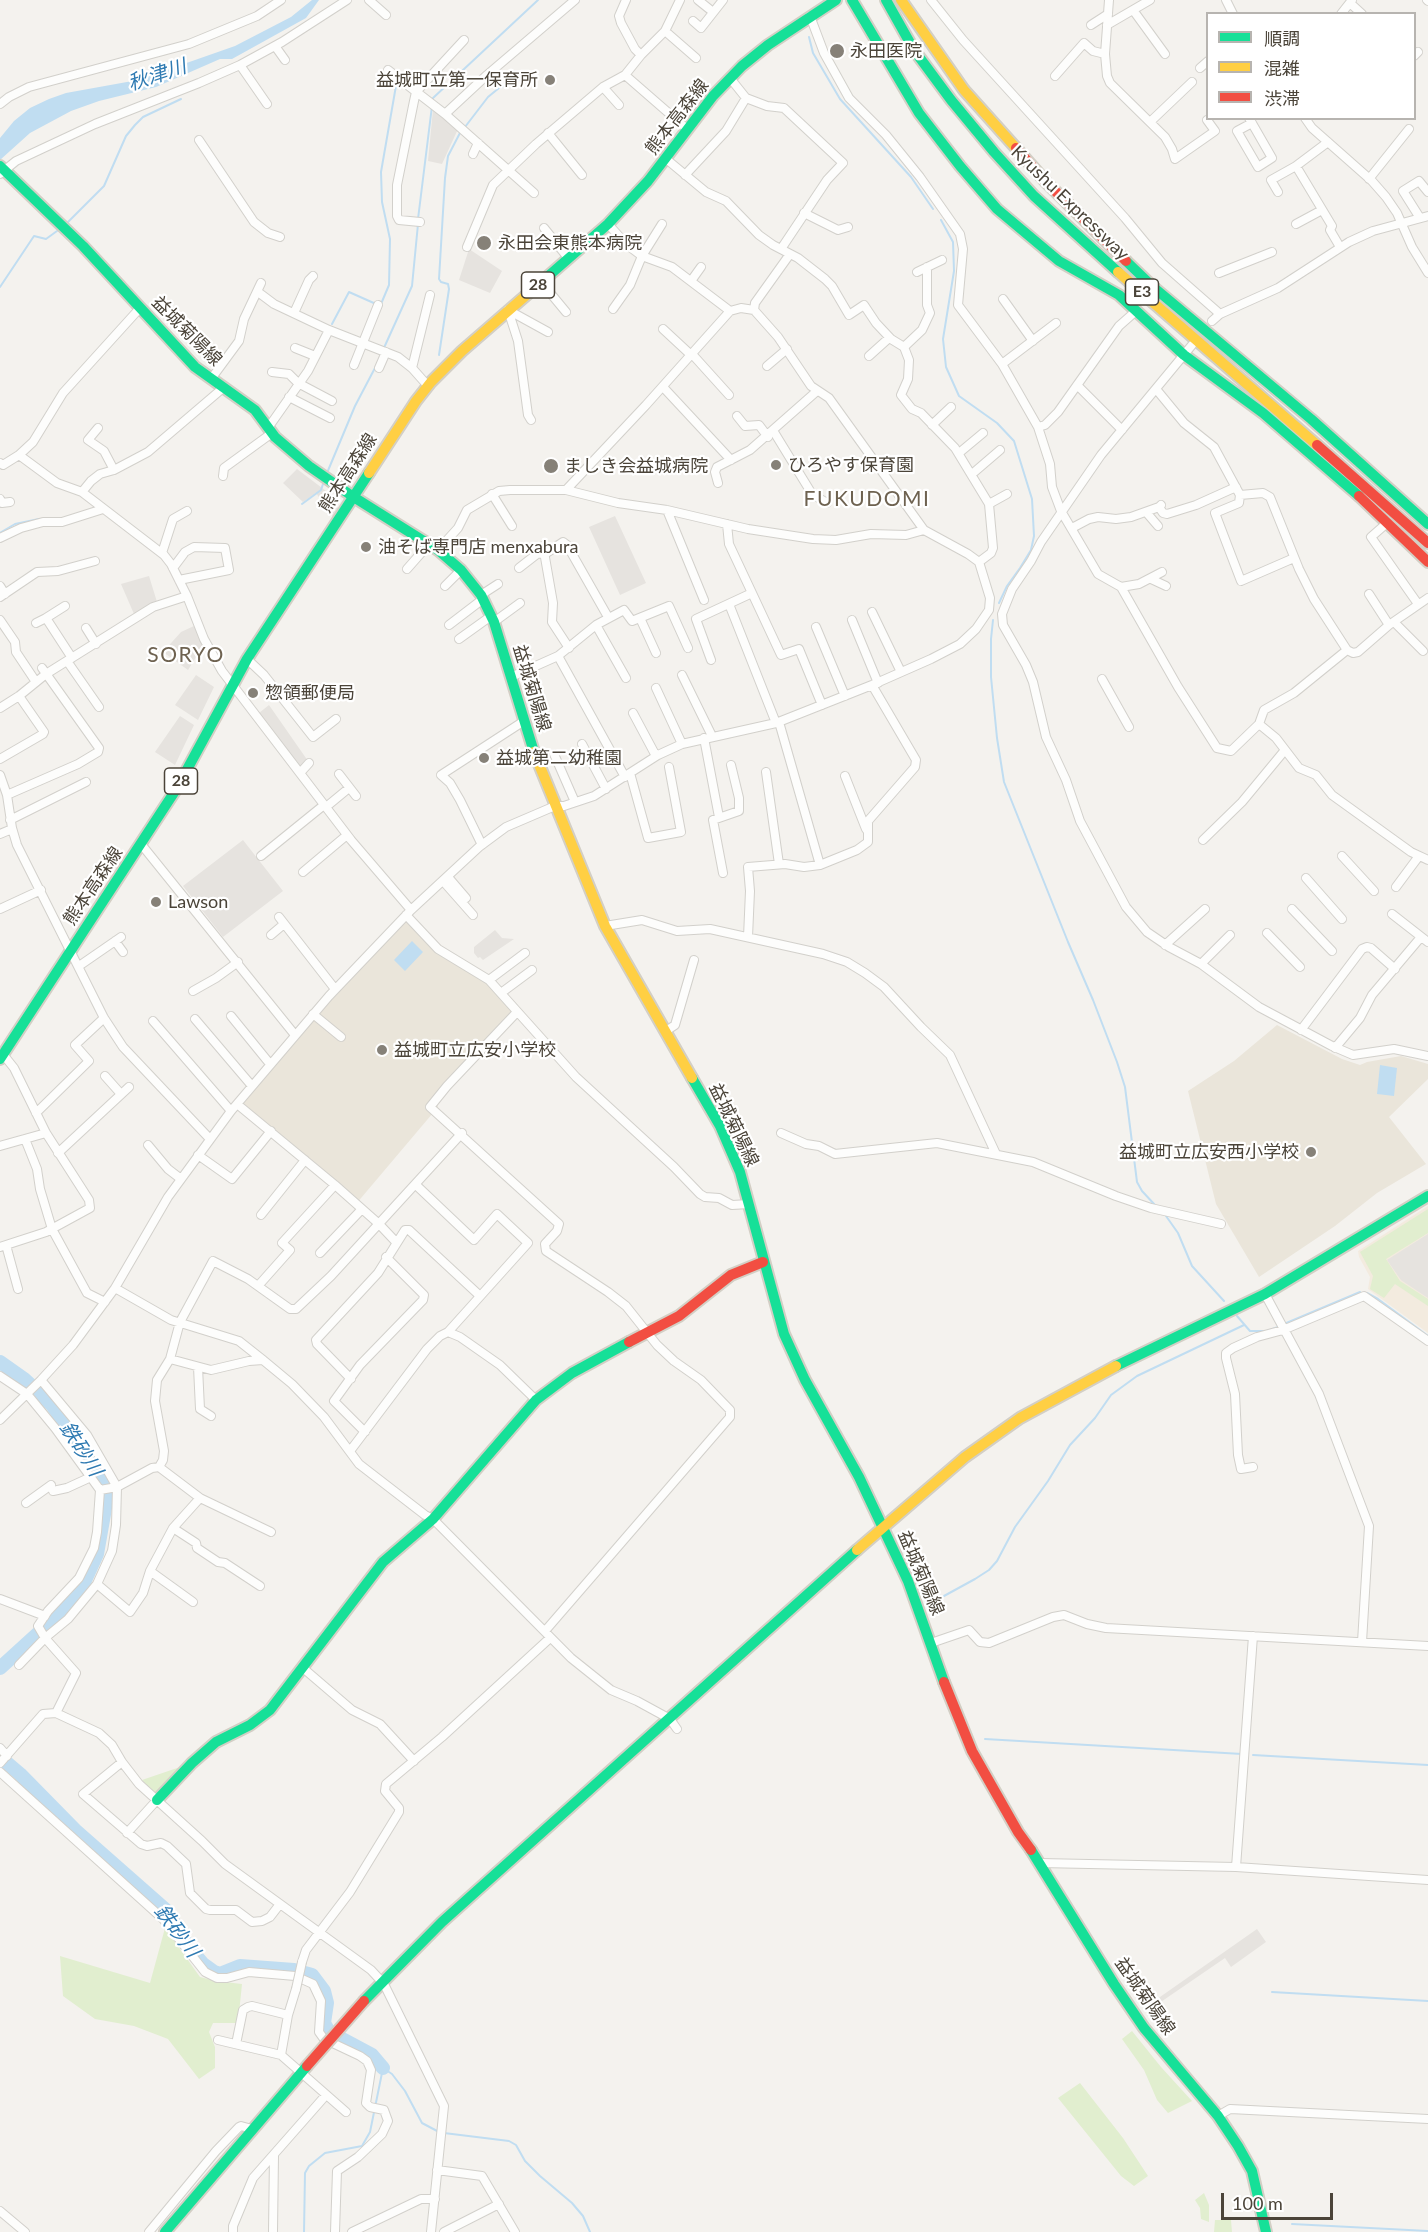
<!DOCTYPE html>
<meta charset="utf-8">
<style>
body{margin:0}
#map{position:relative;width:1428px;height:2232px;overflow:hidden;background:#f4f2ee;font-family:Lato,"Noto Sans JP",sans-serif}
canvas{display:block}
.legend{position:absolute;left:1206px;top:12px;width:210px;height:108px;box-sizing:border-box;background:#fff;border:2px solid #b7b4b0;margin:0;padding:8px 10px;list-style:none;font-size:18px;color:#4b4439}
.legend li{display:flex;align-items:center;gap:12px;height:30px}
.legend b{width:30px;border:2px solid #b7b4b0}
.scale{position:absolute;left:1221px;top:2193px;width:112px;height:27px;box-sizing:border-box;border:3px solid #4b4439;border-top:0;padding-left:8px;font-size:18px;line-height:21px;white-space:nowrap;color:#4b4439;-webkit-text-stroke:4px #fff;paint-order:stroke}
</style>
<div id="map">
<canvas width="1428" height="2232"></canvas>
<ul class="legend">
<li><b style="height:8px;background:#16e098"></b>順調</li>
<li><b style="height:8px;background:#ffcf43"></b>混雑</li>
<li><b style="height:8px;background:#f24e42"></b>渋滞</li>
</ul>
<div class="scale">100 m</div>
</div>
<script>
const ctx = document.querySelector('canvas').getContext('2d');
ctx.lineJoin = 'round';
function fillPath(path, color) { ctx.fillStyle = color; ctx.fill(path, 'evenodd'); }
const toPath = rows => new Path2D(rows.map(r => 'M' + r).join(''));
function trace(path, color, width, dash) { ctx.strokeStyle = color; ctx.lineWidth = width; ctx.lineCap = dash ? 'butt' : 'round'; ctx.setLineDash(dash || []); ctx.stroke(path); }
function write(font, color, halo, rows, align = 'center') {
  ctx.font = font + ' Lato,"Noto Sans JP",sans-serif'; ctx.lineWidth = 4.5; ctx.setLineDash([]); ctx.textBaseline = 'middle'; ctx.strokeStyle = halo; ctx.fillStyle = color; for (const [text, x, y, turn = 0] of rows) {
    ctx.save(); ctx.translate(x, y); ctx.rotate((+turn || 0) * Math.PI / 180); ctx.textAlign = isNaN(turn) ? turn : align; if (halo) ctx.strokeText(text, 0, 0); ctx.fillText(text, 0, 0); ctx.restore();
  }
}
fillPath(toPath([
 [1428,1206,1428,1333,1368,1289,1370,1277,1359,1257,1358,1251]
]), '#f3ebdf');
fillPath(toPath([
 [406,915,438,949,478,972,517,1012,434,1097,438,1107,356,1204,237,1104],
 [1277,1025,1342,1059,1360,1065,1367,1062,1401,1056,1428,1064,1428,1079,1389,1117,1426,1164,1377,1193,1335,1226,1259,1277,1216,1204,1188,1091,1234,1061]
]), '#eae5da');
fillPath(toPath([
 [1428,1209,1428,1233,1386,1259,1400,1281,1428,1299,1428,1306,1395,1284,1384,1298,1370,1289,1373,1276,1360,1252],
 [183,1766,160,1791,153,1792,142,1780],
 [165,1928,200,1977,216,1981,242,1984,238,2023,213,2023,209,2032,215,2047,215,2068,199,2079,168,2039,134,2026,95,2019,63,1996,60,1956,150,1983],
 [1132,2031,1161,2067,1192,2101,1168,2113,1157,2100,1144,2070,1122,2039],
 [1080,2083,1123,2138,1148,2176,1134,2186,1121,2176,1058,2098],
 [1204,2193,1209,2205,1209,2222,1201,2219,1200,2208,1195,2200],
 [1215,2220,1231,2220,1232,2232,1214,2232]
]), '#e1eecf');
fillPath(toPath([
 [433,109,458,129,442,164,428,161],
 [469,249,502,271,490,293,459,280],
 [297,469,330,494,341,513,336,521,316,493,303,502,283,483],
 [615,516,646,583,620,595,589,527],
 [149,576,157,602,134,614,121,584],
 [194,626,203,646,188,670,163,652,181,632],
 [196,675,214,687,198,720,175,705],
 [269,705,308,761,299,768,259,713],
 [180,716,194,725,175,765,155,752],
 [243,840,283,891,223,937,183,886],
 [495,930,502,938,514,939,483,960,480,957,478,958,474,953,474,947],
 [1428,1234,1428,1298,1401,1280,1387,1260],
 [1257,1929,1266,1942,1231,1967,1225,1958,1152,2008,1150,2004]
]), '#e6e3df');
fillPath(toPath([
 [312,0,319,0,306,18,232,59,220,59,156,87,99,101,71,111,30,133,0,160,0,138,14,121,30,108,49,99,66,93,138,80,235,46,291,17],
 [412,941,423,952,405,971,394,960],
 [1380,1065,1397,1068,1394,1096,1377,1094]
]), '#c0ddf1');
trace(toPath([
 [809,37,813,53,840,99,911,177,933,209],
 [465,127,488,97,499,88,532,74],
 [418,219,433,98,538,0],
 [941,220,953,242,954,271,943,339,946,367,959,396,997,423,1014,441,1032,499,1034,536,1031,550,1020,568,1007,586,999,603],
 [68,222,104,186,126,136,135,125,143,117,181,99],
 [0,287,34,236,46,239,57,231],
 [381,304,389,285,390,239,382,202,381,172,397,80],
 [332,324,349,292,376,304],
 [383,350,412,286,418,224],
 [439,355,449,289,448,284,441,282,439,279,445,178,448,156,461,131],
 [327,473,355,406,376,366],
 [302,504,321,490,324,481],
 [0,533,15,524,39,519],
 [993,620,991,639,991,677,997,738,1004,782,1068,942,1093,1000,1117,1062,1125,1087,1137,1182,1142,1191,1155,1205],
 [1166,1216,1178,1233,1192,1266,1224,1301],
 [1367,1293,1378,1299,1428,1336],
 [1237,1316,1250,1331,1267,1331,1278,1327],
 [1284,1324,1360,1292],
 [933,1602,975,1579,989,1570,997,1561,1015,1527,1048,1481,1070,1445,1095,1418,1111,1395,1137,1376,1244,1325],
 [985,1739,1242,1754],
 [1253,1755,1428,1765],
 [1272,1992,1428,2001],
 [444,2133,509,2141,516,2145,525,2161,540,2176,572,2203,583,2216,590,2232],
 [1292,2224,1428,2231],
 [304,2232,305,2173,309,2166,325,2153,362,2146,370,2132,383,2068,392,2074,405,2091,422,2123,439,2132]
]), '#c0ddf1', 2);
trace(toPath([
 [0,1362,24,1379,52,1405,100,1474,107,1497,97,1554,81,1589,55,1618,0,1668],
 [0,1757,20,1774,75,1830,167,1911,187,1945,203,1964,214,1972,220,1974,240,1966,294,1970,312,1975,324,1991,327,2003,324,2023,329,2032,372,2055,383,2068]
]), '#c0ddf1', 14);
const street = toPath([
 [369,0,386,15],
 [626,0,619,16,621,23,635,49,641,55],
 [698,0,713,12],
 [931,0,963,40,1125,218,1162,263,1220,314],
 [1109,0,1105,54,1107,76,1110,83,1165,137,1172,149,1175,159,1215,131,1207,120],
 [1226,0,1233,14],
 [1427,0,1428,1],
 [1350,3,1362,14],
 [1133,10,1165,54],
 [1341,14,1352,0],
 [810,16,824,53,849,98,886,135,920,177,960,234,963,249,958,305,1002,364,1038,427,1050,464,1052,487,1061,511,1098,574,1121,587,1178,687,1217,748,1231,751,1259,724,1264,710,1294,693,1347,650,1314,599,1299,569,1270,497,1263,493,1240,495,1214,447,1184,423,1156,389],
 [693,21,701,28,723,0],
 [1091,25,1108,14],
 [1107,25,1150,0],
 [665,31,696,58],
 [275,46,285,60],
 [1414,56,1418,52],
 [240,65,267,104],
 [1200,68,1208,61],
 [388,70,445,114,534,193],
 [625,75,687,129],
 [1055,76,1084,43,1093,51,1105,54],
 [730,78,746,98,767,106,784,108,843,163,827,180,781,249],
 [603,87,619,105],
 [0,104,9,97,29,87,189,44,257,16,281,0],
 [445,114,487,75,575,0],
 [1249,118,1272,158,1258,167,1237,131,1252,123],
 [1305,118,1312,128,1372,181,1386,197,1397,213,1412,247,1428,273],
 [1150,122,1192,82],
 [548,133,582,175],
 [199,140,254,222,268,233,280,237],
 [473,154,478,143],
 [665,158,706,192,726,201,759,235,773,245,798,258,825,279,832,286,849,315,864,305,876,323,891,339,904,347,909,360,908,379,901,395,912,409,921,413,955,448,989,504,993,548,991,553,979,562],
 [1296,166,1328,142],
 [0,174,16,161,95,124,199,83,240,65,282,42,347,0],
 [685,175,726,131,746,98],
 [1369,179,1409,129],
 [1278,192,1271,180,1296,166,1332,226,1330,230,1340,247],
 [804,213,838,230,848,227],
 [1420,218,1403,191,1419,181,1428,192],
 [420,222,399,220,397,216,397,185,414,101,416,92,464,40],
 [608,224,626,244,642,256,672,267,730,311],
 [1296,224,1322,210],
 [544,228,569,259],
 [467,247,493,185,536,144,603,87,625,75,641,55,665,31,680,0],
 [917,272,942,260],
 [1219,273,1272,252],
 [691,281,701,267],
 [542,283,566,312],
 [258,292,274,304,329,330,398,357,412,368,428,386],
 [1003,299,1033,341],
 [613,309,630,285,642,256,662,224],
 [508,310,518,341,528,415,531,420],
 [508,310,548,332],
 [754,310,755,303,790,254],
 [294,313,309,280,313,276],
 [1212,321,1220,314,1278,288,1349,242,1373,231,1428,216],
 [663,329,691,355],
 [1192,345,1101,455,1041,542,1031,561,1012,589,1002,614,1003,625,1026,665,1033,682,1046,737,1066,780,1080,821,1126,907,1147,932,1169,947,1201,964,1259,1007,1332,1046,1353,1055,1394,1049,1428,1056],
 [904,347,922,330,930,313,927,305,927,267],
 [295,348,315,356],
 [692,354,729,395],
 [869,356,889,338],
 [1002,364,1056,323],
 [354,365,378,305],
 [767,366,787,349],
 [379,368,386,352],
 [412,368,430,295],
 [272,372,289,374,298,383,332,401],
 [211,379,239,341,244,319,261,283],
 [1077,385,1122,430],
 [663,387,731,460],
 [289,397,330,418],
 [737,416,745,426,759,425,768,437],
 [932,425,951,407],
 [1038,427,1045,425,1058,412,1119,326,1136,311],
 [98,428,88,440,104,451,114,470],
 [268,428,308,371,329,330],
 [774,432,812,494,827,503],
 [959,453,983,433],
 [19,455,57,483,82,492,164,555,171,564,187,596,204,639,222,671,351,840,411,910],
 [0,463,3,465,19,455,33,442,63,393,140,308],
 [972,474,1000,450],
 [223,476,224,468,272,433],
 [718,483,715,472,717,467,750,450,817,391],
 [82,492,91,481,100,474,114,470,148,452,223,388],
 [492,494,512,526],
 [1240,495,1239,503,1215,513,1241,581,1294,558],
 [0,499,2,503,10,502],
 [989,504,1007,494],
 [1161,505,1159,507,1163,513,1167,514,1196,505,1236,487],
 [667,510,704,600],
 [1146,512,1158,526],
 [1387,523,1371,537,1418,604],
 [1072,528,1089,519,1098,517,1116,519,1131,517,1159,507],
 [0,538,21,528,43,522,62,522,103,509],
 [543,546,553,603,552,622,569,648],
 [438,550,458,528,467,510,499,491,510,490,566,490,618,503,667,510,748,529,813,539,836,540,871,534,906,535,924,530],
 [162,553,173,519,187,511],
 [545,554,563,542,567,545,608,617],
 [173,568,185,552,194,547,225,548,229,570,179,580],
 [519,568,537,554,544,553],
 [407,569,429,544],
 [1151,579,1166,586],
 [0,586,5,594],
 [445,586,461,570],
 [1121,587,1139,584,1162,572],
 [752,593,781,655,799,649,822,705],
 [1369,594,1389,625],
 [481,595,498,584],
 [0,597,37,572,58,571,95,561],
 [729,604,776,723],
 [872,612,901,672],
 [46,618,65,606],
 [640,618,656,653],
 [0,620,15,642,16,652,36,682],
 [852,620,878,683],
 [494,622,520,603],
 [1394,622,1423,651],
 [36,623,46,618,72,658],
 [449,625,483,599],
 [596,625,626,678],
 [816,627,845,696],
 [86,628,96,644],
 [459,639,491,616],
 [1347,650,1353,653,1358,652,1389,625,1428,598],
 [558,656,625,777],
 [247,659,264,675,313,737,336,719],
 [711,660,696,619,752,593,729,544,727,524],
 [67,661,99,707],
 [682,675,712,736],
 [511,677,558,656,596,625,624,610,632,621,669,606,688,648],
 [1102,679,1129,727],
 [656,688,682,744],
 [0,708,19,696,46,674,153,607,187,596],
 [633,713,656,756],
 [779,722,820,865],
 [1259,724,1276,738,1299,768,1316,775,1332,795,1411,852,1428,860],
 [704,738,719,817],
 [582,744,606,789],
 [554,754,575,802],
 [0,759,43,734,44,732,19,696],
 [766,772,779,864],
 [300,773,309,763],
 [630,773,648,838,681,832,669,767],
 [339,774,356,796],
 [0,775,7,795,12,828,17,845,104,1018,123,1047,210,1139],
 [845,776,866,829],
 [7,795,78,764,98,752,99,748,42,668],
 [326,807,349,788],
 [10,820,86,782],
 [0,834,12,829],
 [1203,840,1242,802,1285,750],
 [141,844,295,1035],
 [482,845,460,800,450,783,441,775,524,721],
 [261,856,324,805],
 [1342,856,1374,891],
 [303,872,347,835],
 [723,873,713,820,739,811,739,798,731,765],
 [448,877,466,898],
 [1306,878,1342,919],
 [443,881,473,915],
 [1396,887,1419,856],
 [0,909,41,890],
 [1292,909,1332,951],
 [1392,914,1428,942],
 [406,915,438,949,489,980,576,1077,674,1167,700,1194,705,1197,719,1198,732,1205,749,1204],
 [279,917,335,989],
 [605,926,642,920,677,931,710,929,823,954,847,962,865,973,884,987,921,1027,950,1055,996,1154],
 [1267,933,1300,967],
 [271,935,284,924],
 [748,937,750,891,748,867,785,864,804,867,820,865,857,850,868,842,868,821,915,767,916,760,872,685],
 [115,941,123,952],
 [1165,945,1205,909],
 [1201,964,1230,935],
 [79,966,121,937],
 [489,980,525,953],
 [193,991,216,978,238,962],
 [501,993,532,970],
 [517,1012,447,1086,430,1107,559,1224,557,1231,545,1244,546,1251,608,1292,626,1306,657,1345,674,1361,701,1380,730,1410,730,1417,545,1631],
 [313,1014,341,1037],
 [231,1016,270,1064],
 [195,1019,252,1086],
 [153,1021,231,1111],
 [1301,1030,1362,949,1367,947,1371,948,1395,969],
 [666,1031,675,1025,694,960],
 [1335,1048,1360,1018,1372,995,1421,937],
 [105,1076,121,1094],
 [237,1104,335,1185,379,1224,396,1242],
 [36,1113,89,1061,75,1045,104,1018],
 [781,1133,806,1144,819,1146,835,1154,937,1143,1033,1162,1116,1196,1151,1208,1221,1224],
 [25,1139,37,1169,40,1189,52,1229,87,1293,105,1302],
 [148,1145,168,1169,181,1179],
 [0,1146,46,1133],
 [58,1153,129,1087],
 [198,1155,232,1179,271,1131],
 [416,1185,474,1240,497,1214,528,1243,448,1332],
 [261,1215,305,1160],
 [6,1245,18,1289],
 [0,1247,46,1232,90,1208,89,1200,46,1133,14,1068,2,1053],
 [320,1253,362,1209],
 [258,1286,290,1250,282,1243,335,1185],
 [115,1288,171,1320,239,1341,263,1360,292,1384,324,1417,359,1464,425,1515,433,1519,571,1658,611,1690,637,1701,670,1719,677,1729],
 [1265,1294,1319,1394,1369,1526,1362,1642],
 [170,1359,211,1370,249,1361,263,1360],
 [198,1367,200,1409,211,1416],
 [0,1376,27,1394,55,1428,100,1490,97,1532,94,1548,79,1578,48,1611,38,1626,45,1638,76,1673,56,1713,99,1733,112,1745,122,1762,139,1784,202,1841,225,1864,371,1970,384,1984,444,2106,431,2232],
 [351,1379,317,1344,316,1340,378,1273,405,1230,409,1230,479,1295],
 [0,1420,41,1380,73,1345,115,1288,168,1197,231,1111,329,996,411,910,479,847,506,827,555,806,564,806,594,796,658,755,682,744,776,723,872,685,931,659,960,644,976,629,989,610,990,598,979,562,968,554,924,530,829,398,811,386,778,337,754,310,741,308,730,311,646,405,566,490],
 [365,1432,334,1401,360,1365,423,1300,424,1295,386,1257],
 [350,1451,427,1349,440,1336,448,1332,460,1337,500,1365,536,1400],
 [1253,1467,1241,1469,1238,1455,1235,1394,1226,1358,1226,1353,1233,1348,1257,1337,1283,1330,1364,1296,1428,1341],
 [100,1490,117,1487,152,1468,159,1467],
 [53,1491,67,1488,91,1477],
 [200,1498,271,1532],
 [26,1503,51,1485],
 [173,1528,196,1543,197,1548,218,1562,225,1563,260,1586],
 [150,1571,193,1602],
 [97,1584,130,1612,143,1593,150,1571,173,1528,200,1498,159,1467,163,1460,164,1451,155,1401,157,1380,170,1359,180,1322,213,1261,248,1279,290,1309,296,1309,331,1276,462,1133],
 [0,1599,45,1616],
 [931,1643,969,1630,980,1642,989,1643,1053,1617,1064,1615,1087,1624,1106,1628,1428,1646],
 [19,1665,45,1638,68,1619,97,1584,112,1551,116,1525,117,1487,87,1435,41,1380],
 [303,1668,352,1710,380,1724,414,1761],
 [0,1748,7,1756],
 [122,1762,83,1794,141,1844,147,1846,161,1843,167,1846,186,1864,190,1893,206,1909,210,1910,236,1910,252,1922,262,1921,270,1917,280,1904],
 [0,1763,43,1714,56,1713],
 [0,1772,163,1919,205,1972,217,1978,227,1978,249,1972,295,1976,313,1984,321,2001,319,2032,324,2039,360,2056,367,2061,371,2070,366,2103,370,2107,384,2110,388,2121,382,2134,358,2157,337,2171,335,2232],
 [127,1833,157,1800],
 [1040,1863,1236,1867,1428,1880],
 [1236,1867,1253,1636],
 [302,1962,306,1950,350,1892,399,1812,399,1808,385,1791,386,1784,442,1737,550,1638],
 [296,1989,288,2015,281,2055,346,2112],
 [218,2040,281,2055],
 [236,2044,243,2010,248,2007,252,2006,288,2015],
 [1218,2116,1230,2109,1428,2119],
 [437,2170,482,2176,515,2232],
 [0,2211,25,2232],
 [149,2232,216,2151,239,2127,241,2126,252,2129],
 [233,2232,233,2226,253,2178,326,2095],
 [273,2232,274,2155],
 [352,2232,421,2199,435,2199],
 [444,2232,499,2204]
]);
const fast = toPath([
 [852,0,919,113,960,166,997,209,1059,261,1119,295,1184,355,1263,413,1359,496],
 [886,0,914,50,951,100,994,152,1034,196,1118,272],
 [0,166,83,246,195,367,255,410,275,437,309,466,352,496,438,550,461,570,481,595,494,622,534,752],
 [1126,261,1152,286,1311,419,1428,524],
 [538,285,608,224,648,181,713,96,742,66,768,45,836,0],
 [0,1059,177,788,247,659,369,473],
 [692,1078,720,1126,740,1172,784,1334,805,1380,859,1477,908,1581,944,1682],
 [1116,1366,1265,1294,1428,1196],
 [157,1800,192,1763,216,1742,250,1725,270,1710,383,1562,433,1519,536,1400,572,1373,629,1342],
 [1031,1850,1114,1984,1144,2028,1218,2116,1238,2146,1252,2171,1266,2232],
 [364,2001,442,1922,857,1550],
 [165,2232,307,2066]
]);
const slow = toPath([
 [901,0,964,90,1016,148],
 [1118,272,1317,445],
 [369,473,416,401,431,382,462,351,538,285],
 [534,752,605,926,692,1078],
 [857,1550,965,1457,1020,1418,1116,1366]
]);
const jam = toPath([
 [1016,148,1046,182,1126,261],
 [1317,445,1428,543],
 [1359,496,1428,562],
 [629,1342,679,1316,731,1275,763,1262],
 [944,1682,972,1751,1018,1832,1031,1850]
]);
trace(street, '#d2d0cb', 10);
trace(fast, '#d3cfc5', 14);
trace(slow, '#d3cfc5', 14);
trace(jam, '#d3cfc5', 14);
trace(street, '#fdfdfc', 8);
trace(fast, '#16e098', 10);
trace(slow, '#ffcf43', 10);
trace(jam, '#f24e42', 10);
const streetBridge = toPath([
 [296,1989,302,1962]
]);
const jamBridge = toPath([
 [307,2066,364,2001]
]);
trace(streetBridge, '#d2d0cb', 10, []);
trace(jamBridge, '#d3cfc5', 14, []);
trace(streetBridge, '#fdfdfc', 8);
trace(jamBridge, '#f24e42', 10);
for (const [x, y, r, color] of [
 [837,51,8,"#868178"],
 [550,80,6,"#868178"],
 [484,243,8,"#868178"],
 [776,465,6,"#868178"],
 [551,466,8,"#868178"],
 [366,547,6,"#868178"],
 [253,693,6,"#868178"],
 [484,758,6,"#868178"],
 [156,902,6,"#868178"],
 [382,1050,6,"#868178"],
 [1311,1152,6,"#868178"]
]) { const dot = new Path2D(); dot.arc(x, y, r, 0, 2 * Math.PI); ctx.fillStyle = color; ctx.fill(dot); trace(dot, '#fff', 2); }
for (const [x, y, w] of [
 [538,285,33],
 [1142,292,33],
 [181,781,33]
]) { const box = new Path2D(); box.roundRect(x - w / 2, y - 13, w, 26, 4.5); ctx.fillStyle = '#fff'; ctx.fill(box); trace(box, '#4b4439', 1.5); }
write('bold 16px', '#4b4439', null, [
 ["28",538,285],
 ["E3",1142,292],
 ["28",181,781]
]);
write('18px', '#4b4439', '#fff', [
 ["永田医院",850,51],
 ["益城町立第一保育所",538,80,"right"],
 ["永田会東熊本病院",498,243],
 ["ひろやす保育園",788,465],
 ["ましき会益城病院",564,466],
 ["油そば専門店 menxabura",378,547],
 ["惣領郵便局",265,693],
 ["益城第二幼稚園",496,758],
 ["Lawson",168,902],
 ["益城町立広安小学校",394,1050],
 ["益城町立広安西小学校",1299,1152,"right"]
], 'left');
write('18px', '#4b4439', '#fff', [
 ["熊本高森線",677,117,-52],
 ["Kyushu Expressway",1070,203,44],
 ["益城菊陽線",187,331,45],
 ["熊本高森線",348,473,-57],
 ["益城菊陽線",532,688,73],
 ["熊本高森線",93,886,-56],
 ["益城菊陽線",734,1125,64],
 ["益城菊陽線",921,1573,67],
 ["益城菊陽線",1145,1996,55]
]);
write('italic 20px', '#2e7ab2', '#fff', [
 ["秋津川",157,75,-18],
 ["鉄砂川",81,1449,57],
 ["鉄砂川",177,1931,53]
]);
ctx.letterSpacing = '1.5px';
write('21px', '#6e6250', '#fff', [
 ["FUKUDOMI",867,499],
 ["SORYO",186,655]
]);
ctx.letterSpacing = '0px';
</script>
